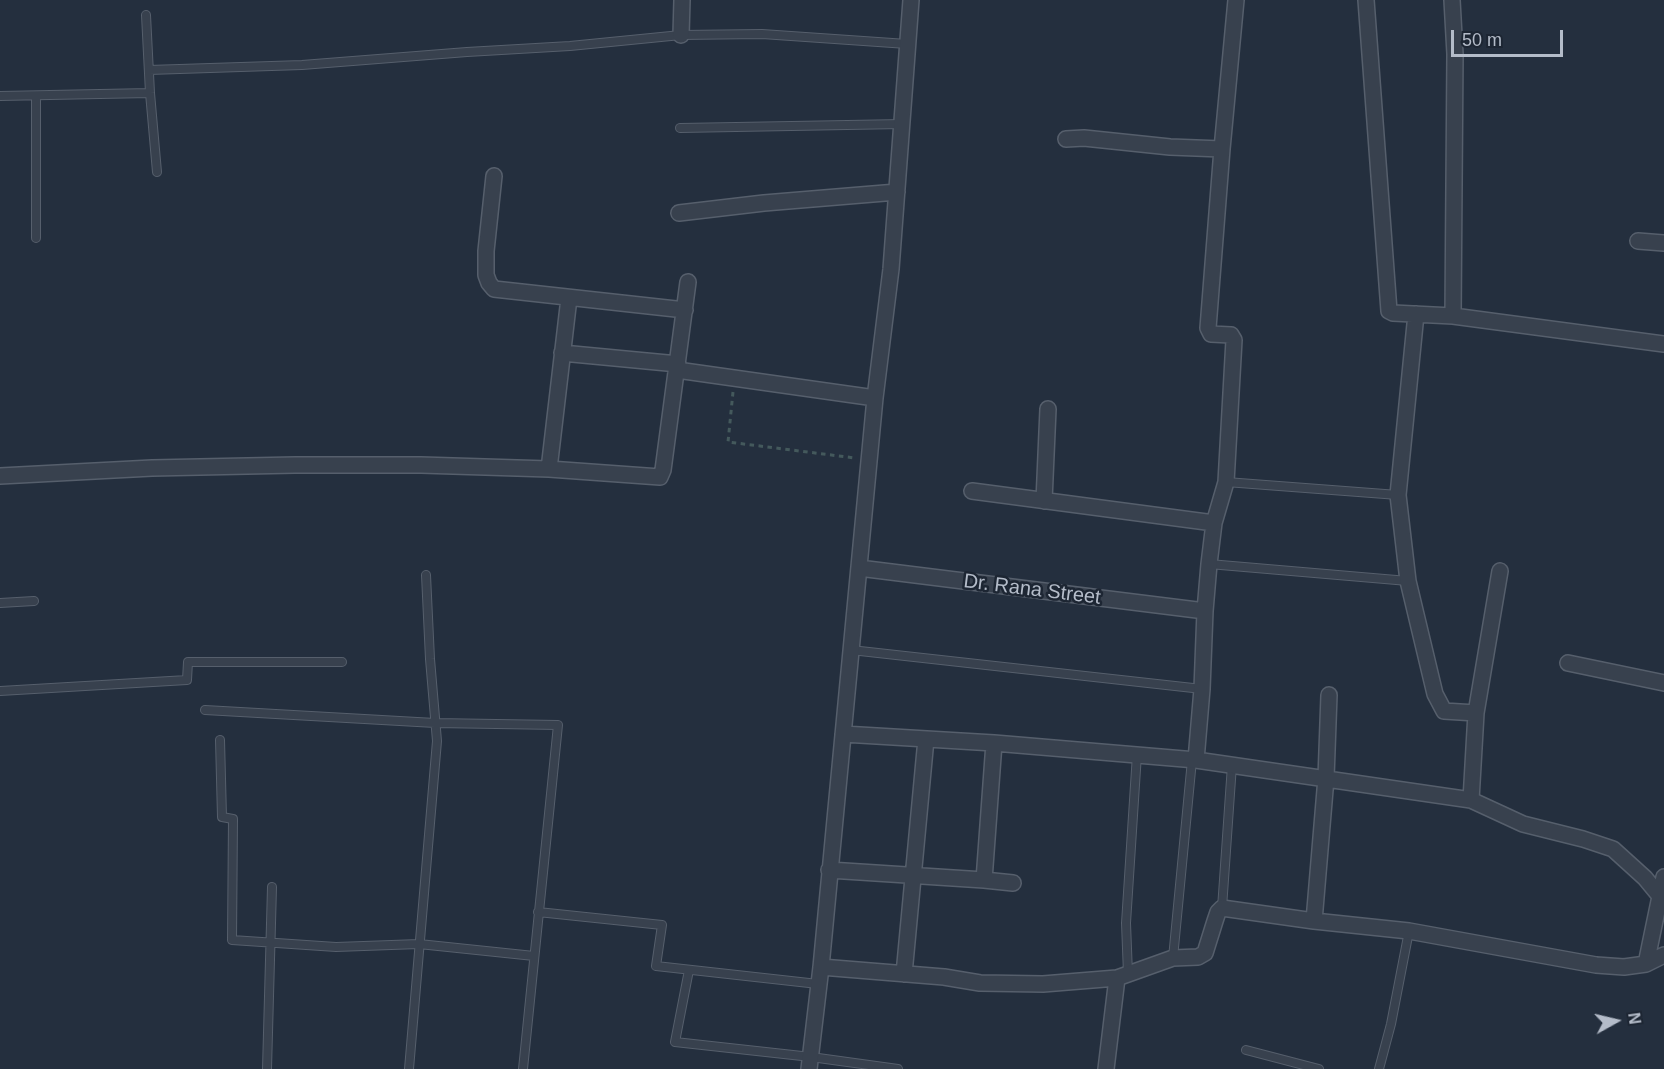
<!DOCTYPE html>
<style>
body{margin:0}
#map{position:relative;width:1664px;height:1069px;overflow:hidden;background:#242f3e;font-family:Helvetica,sans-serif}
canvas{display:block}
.north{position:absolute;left:1586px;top:991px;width:60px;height:60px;-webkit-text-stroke:4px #1d2633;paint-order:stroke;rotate:82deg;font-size:16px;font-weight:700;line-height:24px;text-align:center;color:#b4bcc9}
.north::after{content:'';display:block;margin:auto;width:21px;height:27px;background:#b4bcc9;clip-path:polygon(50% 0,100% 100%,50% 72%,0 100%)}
.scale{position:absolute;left:1451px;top:30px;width:112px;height:27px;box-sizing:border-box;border:3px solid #b4bcc9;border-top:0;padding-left:8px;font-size:18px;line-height:21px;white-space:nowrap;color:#b4bcc9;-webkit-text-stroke:4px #1d2633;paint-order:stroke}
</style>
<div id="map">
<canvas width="1664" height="1069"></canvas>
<div class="north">N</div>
<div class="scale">50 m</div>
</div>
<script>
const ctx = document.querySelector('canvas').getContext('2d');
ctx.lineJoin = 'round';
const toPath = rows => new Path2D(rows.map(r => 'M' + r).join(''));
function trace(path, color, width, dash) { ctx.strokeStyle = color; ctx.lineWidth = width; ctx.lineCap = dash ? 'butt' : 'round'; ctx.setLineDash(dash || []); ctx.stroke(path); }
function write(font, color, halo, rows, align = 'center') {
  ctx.font = font + ' Helvetica,sans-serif'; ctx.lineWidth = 5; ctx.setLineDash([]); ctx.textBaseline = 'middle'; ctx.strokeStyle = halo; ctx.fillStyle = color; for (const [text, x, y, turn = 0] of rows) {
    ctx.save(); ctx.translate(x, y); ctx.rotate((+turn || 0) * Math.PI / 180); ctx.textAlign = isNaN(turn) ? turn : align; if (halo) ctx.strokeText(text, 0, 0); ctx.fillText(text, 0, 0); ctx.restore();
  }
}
const service = toPath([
 [146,15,150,93,157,172],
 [149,70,302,65,467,52,570,46,681,35,762,34,907,44],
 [0,96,150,93],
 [36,96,36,238],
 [680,128,903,124],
 [1226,482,1398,495],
 [1209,564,1408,581],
 [0,603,34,601],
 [851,650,1202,689],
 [0,691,187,680,188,662,342,662],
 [205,710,435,723,558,725,523,1069],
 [220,740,222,817,233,819,232,940,336,947,419,944,534,956],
 [1222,908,1232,765],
 [538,912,662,925,656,966,818,984],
 [1173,958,1192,760],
 [689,970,675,1042,811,1057,898,1069],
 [1128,974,1126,923,1137,754],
 [1246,1050,1319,1069],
 [267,1069,272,887],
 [409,1069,437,741,430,659,426,575],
 [1379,1069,1391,1024,1409,931]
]);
const minor = toPath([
 [1366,0,1389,311,1393,313,1453,316,1664,344],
 [1452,0,1455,54,1453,316],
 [681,35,682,0],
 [1066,139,1084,138,1170,147,1222,149],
 [494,176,486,251,486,275,489,283,494,289,685,310],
 [679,213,764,203,897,192],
 [1638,241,1664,243],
 [1416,314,1398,495,1408,581,1435,694,1444,711,1476,713],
 [562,353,678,364],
 [677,370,875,398],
 [549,469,569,298],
 [0,476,152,468,295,465,421,465,549,469,660,477,663,470,688,282],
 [972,491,1214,523],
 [1044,501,1048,409],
 [859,568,1205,611],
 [1568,663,1664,683],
 [843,734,994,743,1196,760,1471,800,1523,824,1583,839,1613,849,1645,878,1659,895,1664,906],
 [1196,760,1202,689,1205,611,1209,564,1214,523,1226,482,1234,340,1231,335,1211,334,1208,328,1222,149,1236,0],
 [1471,800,1476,713,1500,571],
 [829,870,984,880,1013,883],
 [984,880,994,743],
 [1314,921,1326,778,1329,695],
 [1646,964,1664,877],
 [821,967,944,977,980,983,1043,984,1117,978,1173,958,1198,957,1205,953,1215,921,1218,912,1222,908,1314,921,1409,931,1596,965,1624,967,1646,964,1664,955],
 [904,974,926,739],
 [809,1069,821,967,875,398,891,269,911,0],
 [1106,1069,1117,978]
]);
trace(service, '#565f6c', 10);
trace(minor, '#565f6c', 18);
trace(toPath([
 [733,392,728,442,855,458]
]), '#44595c', 3, [4.5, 4.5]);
trace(service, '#38414e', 8);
trace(minor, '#38414e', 15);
write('20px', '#b4bcc9', '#1d2633', [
 ["Dr. Rana Street",1032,590,7]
]);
</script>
